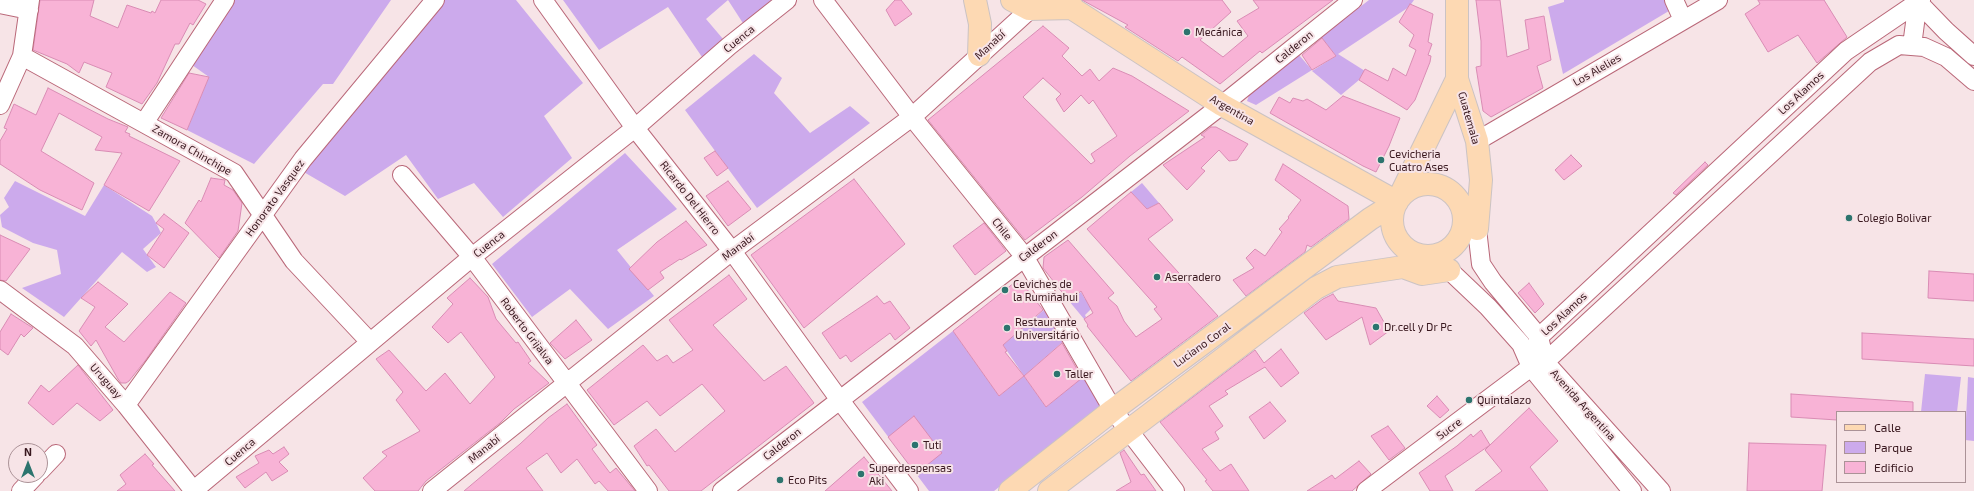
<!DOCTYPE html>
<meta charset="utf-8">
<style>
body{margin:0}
#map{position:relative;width:1974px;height:491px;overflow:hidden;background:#f7e4e7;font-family:"Exo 2",sans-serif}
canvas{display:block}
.legend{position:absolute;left:1836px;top:411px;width:130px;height:72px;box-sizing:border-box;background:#f7e4e7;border:1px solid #ab9297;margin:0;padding:5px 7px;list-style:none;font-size:12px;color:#38171e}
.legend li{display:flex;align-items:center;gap:8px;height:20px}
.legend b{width:20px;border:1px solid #ab9297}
.north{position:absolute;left:8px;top:443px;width:40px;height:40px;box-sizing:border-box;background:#f7e4e7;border:1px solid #ab9297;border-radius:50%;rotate:0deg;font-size:11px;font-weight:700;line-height:16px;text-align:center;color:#38171e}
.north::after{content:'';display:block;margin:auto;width:14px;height:18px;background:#2c746e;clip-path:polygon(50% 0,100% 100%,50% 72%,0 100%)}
</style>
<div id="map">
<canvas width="1974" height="491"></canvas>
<ul class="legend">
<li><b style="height:5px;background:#fdd9b3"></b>Calle</li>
<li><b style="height:11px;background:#ccaaec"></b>Parque</li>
<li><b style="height:11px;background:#f8b3d6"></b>Edificio</li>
</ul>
<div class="north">N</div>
</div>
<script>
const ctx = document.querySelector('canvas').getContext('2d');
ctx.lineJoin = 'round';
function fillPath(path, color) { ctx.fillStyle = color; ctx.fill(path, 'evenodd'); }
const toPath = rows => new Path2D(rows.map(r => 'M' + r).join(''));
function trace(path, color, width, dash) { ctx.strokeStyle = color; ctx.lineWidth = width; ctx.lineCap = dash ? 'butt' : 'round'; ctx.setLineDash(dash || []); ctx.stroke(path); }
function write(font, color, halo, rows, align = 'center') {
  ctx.font = font + ' "Exo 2",sans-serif'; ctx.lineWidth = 4; ctx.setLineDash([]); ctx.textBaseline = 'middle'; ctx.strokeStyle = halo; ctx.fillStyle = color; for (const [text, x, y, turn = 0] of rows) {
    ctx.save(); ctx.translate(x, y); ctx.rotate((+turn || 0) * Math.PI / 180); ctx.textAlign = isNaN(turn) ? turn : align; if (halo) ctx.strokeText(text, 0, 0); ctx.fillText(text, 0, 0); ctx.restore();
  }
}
fillPath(toPath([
 [235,0,391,0,333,84,323,84,254,164,187,130,209,77,185,60],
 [439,0,516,0,583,83,544,116,572,158,503,217,474,183,438,199,406,155,345,196,302,171],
 [563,0,774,0,748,31,728,0,706,19,729,46,702,57,668,7,599,50],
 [1369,0,1414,0,1409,7,1338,54,1365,71,1359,80,1341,95,1312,71,1336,56,1321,37],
 [1564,0,1683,0,1684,2,1563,74,1548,7,1564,2],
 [754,54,782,78,774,93,810,133,850,106,870,123,757,208,685,110],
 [1299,55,1312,70,1256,105,1247,101,1250,92],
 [625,153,677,209,617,250,654,296,608,329,570,289,532,317,492,264],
 [15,181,85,216,104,185,152,216,156,223,161,233,143,249,156,267,147,272,122,252,64,317,22,288,61,274,57,250,33,243,2,227,0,215,9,207,4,198],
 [1142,183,1159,203,1147,209,1131,192],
 [1081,292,1085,299,1088,299,1092,308,1085,315,1086,317,1084,319,1069,301],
 [1044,310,1066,339,1024,376,1046,407,1090,371,1112,399,994,491,929,491,862,402,953,331,999,396,1024,376,1003,345],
 [1925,374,1961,377,1957,412,1921,412],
 [1968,377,1974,378,1974,441,1965,440]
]), '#ccaaec');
const building = toPath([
 [40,0,94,0,90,16,118,28,127,5,151,13,152,11,155,13,161,0,198,0,206,4,193,25,190,23,179,44,175,44,157,83,142,104,106,87,112,73,84,62,79,73,67,64,33,50,40,0],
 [895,0,901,0,912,14,895,26,886,10,895,0],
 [1082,0,1222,0,1231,12,1200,40,1223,57,1248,36,1237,21,1259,8,1253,0,1333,0,1262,53,1260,51,1220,84,1182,57,1178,61,1125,27,1128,25,1082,0],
 [1476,0,1500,0,1507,57,1529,49,1525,20,1544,16,1551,60,1537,66,1543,88,1491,117,1483,111,1476,67,1481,66,1481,41,1476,0],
 [1758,0,1824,0,1847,37,1817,63,1798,35,1768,52,1745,14,1760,4,1758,0],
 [1410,4,1433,14,1428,42,1432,44,1428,55,1431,56,1430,62,1415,100,1407,110,1359,80,1365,69,1388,81,1393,68,1406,76,1416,50,1409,46,1414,35,1399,22,1410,4],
 [1043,26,1069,48,1062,56,1082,76,1090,69,1099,81,1113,68,1132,76,1189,111,1130,156,1082,197,1025,240,928,120,1043,26],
 [1043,78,1061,94,1056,99,1064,112,1081,95,1089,104,1093,100,1117,136,1091,154,1095,161,1091,164,1023,97,1043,78],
 [1322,38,1336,56,1312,70,1302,55,1322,38],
 [189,73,209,77,187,130,161,118,189,73],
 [48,88,108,119,128,127,125,132,130,134,129,136,180,161,149,211,104,185,122,153,95,150,102,137,59,113,41,151,94,183,82,210,40,190,0,164,0,141,7,129,4,128,14,104,36,115,48,88],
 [1343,96,1400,118,1389,146,1376,172,1363,166,1270,113,1279,97,1290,103,1293,98,1303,101,1307,99,1326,110,1343,96],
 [1211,127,1216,127,1248,144,1237,160,1229,161,1219,150,1201,168,1205,171,1187,190,1163,165,1205,137,1201,135,1211,127],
 [715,151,728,168,717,176,704,158,715,151],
 [1571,155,1582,166,1564,180,1555,170,1571,155],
 [1705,162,1708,165,1676,195,1673,193,1705,162],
 [1283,164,1348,206,1349,219,1311,247,1307,245,1305,252,1246,296,1233,280,1254,268,1246,258,1255,249,1265,256,1282,232,1279,229,1289,218,1288,217,1301,200,1275,180,1283,164],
 [211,178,225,180,224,185,233,190,242,203,238,231,219,258,185,223,199,200,201,202,211,178],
 [854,179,905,244,804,328,751,255,854,179],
 [728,181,751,209,728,226,706,196,728,181],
 [1131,192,1147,209,1159,203,1173,220,1148,239,1218,316,1131,381,1087,326,1088,325,1084,319,1093,313,1081,291,1069,301,1043,268,1044,257,1068,240,1114,293,1108,298,1117,306,1124,321,1136,337,1162,319,1154,309,1157,307,1087,229,1131,192],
 [164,214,189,233,164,268,147,255,164,229,156,223,164,214],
 [686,221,707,245,681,260,680,259,660,272,664,278,648,290,629,269,657,242,686,221],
 [984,223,1006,251,975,275,953,246,984,223],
 [0,235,30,249,6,281,0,280,0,235],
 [1929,271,1974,274,1974,301,1928,298,1929,271],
 [729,275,747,299,713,325,764,381,786,366,814,403,701,491,669,491,649,465,647,466,634,446,656,429,675,452,725,411,702,384,660,416,647,401,614,425,587,390,643,345,657,361,667,355,673,363,693,350,669,320,729,275],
 [470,278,488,297,496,319,516,343,518,342,531,361,528,363,549,383,514,409,500,423,426,481,418,491,375,491,363,478,387,456,382,452,420,431,396,400,403,392,376,359,389,350,426,391,445,373,470,404,495,377,461,332,448,343,432,327,453,304,447,298,470,278],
 [1019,279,1043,310,1003,345,1007,351,1005,352,1024,376,999,396,953,331,1019,279],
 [98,282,128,304,105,327,124,342,170,292,186,303,145,361,129,381,126,383,121,383,118,379,96,340,91,346,79,331,95,307,81,298,98,282],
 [1529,283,1544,304,1535,313,1518,293,1529,283],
 [1333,294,1338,301,1376,308,1389,331,1370,345,1362,317,1326,340,1304,313,1323,299,1333,294],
 [877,296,884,304,890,301,910,328,895,340,890,333,851,362,846,355,840,359,822,333,877,296],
 [11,314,33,328,24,337,21,334,8,355,0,349,0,332,11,314],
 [576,320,592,340,565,359,550,343,576,320],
 [1862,333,1974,339,1974,366,1862,359,1862,333],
 [1062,343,1082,378,1046,407,1024,376,1062,343],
 [1281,349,1299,373,1281,387,1265,367,1225,391,1228,394,1209,406,1223,426,1215,432,1219,439,1202,449,1220,471,1231,464,1249,491,1213,491,1205,481,1207,480,1160,422,1255,350,1264,363,1281,349],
 [78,365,113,410,100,421,77,403,53,425,28,403,41,385,49,392,78,365],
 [1791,394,1913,402,1913,412,1837,412,1837,420,1791,417,1791,394],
 [1437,396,1449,410,1440,418,1427,406,1437,396],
 [1270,402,1286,421,1264,439,1249,417,1270,402],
 [567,404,597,445,592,449,610,473,616,468,635,491,608,491,599,481,595,484,577,459,561,473,547,453,526,468,543,491,464,491,520,444,548,418,567,404],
 [1529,408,1558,441,1530,467,1548,491,1475,491,1502,471,1485,450,1490,445,1445,476,1453,491,1430,491,1419,473,1457,446,1471,434,1473,437,1481,430,1490,445,1529,408],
 [914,416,942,453,916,474,888,437,914,416],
 [1388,426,1405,448,1389,460,1371,436,1388,426],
 [1749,443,1826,445,1822,491,1747,491,1749,443],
 [284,447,289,454,279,462,288,471,272,481,266,472,245,488,236,477,259,463,255,456,269,450,273,454,284,447],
 [1124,450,1141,475,1144,474,1156,491,1116,491,1131,482,1120,453,1124,450],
 [145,454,154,464,152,465,175,491,117,491,126,484,120,475,145,454],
 [864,457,892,491,825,491,864,457],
 [1359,461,1371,474,1352,491,1307,491,1332,475,1335,479,1359,461]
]);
fillPath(building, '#f8b3d6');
trace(building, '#d98cb4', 1);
const minor = toPath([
 [543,0,635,128,732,251,839,399,909,491],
 [823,0,912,117,1024,256,1113,410,1175,491],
 [1674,0,1683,20],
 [1918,2,1946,31,1974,56],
 [0,4,29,10],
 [1912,46,1918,0],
 [22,56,234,173,294,261,370,342],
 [0,105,22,56,30,0],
 [144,123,225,0],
 [1477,141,1718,0],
 [402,175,472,257,648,491],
 [1477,229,1481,264,1493,282,1539,337,1545,362,1661,491],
 [1449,270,1488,307,1521,344,1531,367,1632,491],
 [0,290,75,346,126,405,194,491],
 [1531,367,1539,337,1846,51,1921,0],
 [126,405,303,159,435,0],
 [40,471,56,454],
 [21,491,36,475],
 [193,491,472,257,635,128,729,46,787,0],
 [432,491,732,251,912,117,1038,2],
 [722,491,1222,105,1353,0],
 [1366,491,1531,367,1545,362,1870,62,1899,45,1924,47,1946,57,1974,81]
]);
const major = toPath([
 [975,0,980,24,979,55],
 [1012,0,1029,9,1073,8],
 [1059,0,1222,105,1397,202],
 [1457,0,1457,79,1477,141,1481,180,1477,229],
 '1392 220a36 36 0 1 1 72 0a36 36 0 1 1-72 0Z',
 [1399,198,1457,79],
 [1010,491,1113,410,1370,219,1397,202],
 [1049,491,1316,288,1337,277,1403,267,1422,274,1449,270]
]);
trace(minor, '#ba6879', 20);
trace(major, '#cbc3c4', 24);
trace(minor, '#fff', 18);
trace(major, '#fdd9b3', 22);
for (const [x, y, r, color] of [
 [1187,32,4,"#2c746e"],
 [1381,160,4,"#2c746e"],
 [1849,218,4,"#2c746e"],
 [1157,277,4,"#2c746e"],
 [1005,290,4,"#2c746e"],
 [1376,327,4,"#2c746e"],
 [1007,328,4,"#2c746e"],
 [1057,374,4,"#2c746e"],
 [1469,400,4,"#2c746e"],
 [915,445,4,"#2c746e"],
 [861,474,4,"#2c746e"],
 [780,480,4,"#2c746e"]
]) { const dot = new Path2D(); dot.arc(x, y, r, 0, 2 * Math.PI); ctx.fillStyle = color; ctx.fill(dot); trace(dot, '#f7e4e7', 1.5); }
write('11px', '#38171e', '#f7e4e7', [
 ["Mecánica",1195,32],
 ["Cevicheria",1389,154],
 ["Cuatro Ases",1389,167],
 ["Colegio Bolivar",1857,218],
 ["Aserradero",1165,277],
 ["Ceviches de",1013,284],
 ["la Rumiñahui",1013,297],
 ["Restaurante",1015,322],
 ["Universitário",1015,335],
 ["Dr.cell y Dr Pc",1384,327],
 ["Taller",1065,374],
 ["Quintalazo",1477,400],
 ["Tuti",923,445],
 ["Superdespensas",869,468],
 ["Aki",869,481],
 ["Eco Pits",788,480]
], 'left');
write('11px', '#38171e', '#f7e4e7', [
 ["Cuenca",739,39,-39],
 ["Manabí",990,45,-43],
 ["Calderon",1294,47,-39],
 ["Los Alelies",1597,70,-30],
 ["Los Alamos",1801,93,-43],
 ["Argentina",1232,110,30],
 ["Guatemala",1469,118,74],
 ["Zamora Chinchipe",192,150,30],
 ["Honorato Vasquez",275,198,-54],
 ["Ricardo Del Hierro",690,198,52],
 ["Chile",1002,229,51],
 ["Cuenca",489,244,-38],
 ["Calderon",1038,246,-37],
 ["Manabí",738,247,-37],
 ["Los Alamos",1564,314,-43],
 ["Roberto Grijalva",527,331,53],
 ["Luciano Coral",1202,345,-36],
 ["Uruguay",106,381,49],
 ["Avenida Argentina",1583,405,48],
 ["Sucre",1449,429,-37],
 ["Calderon",782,444,-38],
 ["Manabí",484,449,-39],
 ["Cuenca",240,452,-40]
]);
</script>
